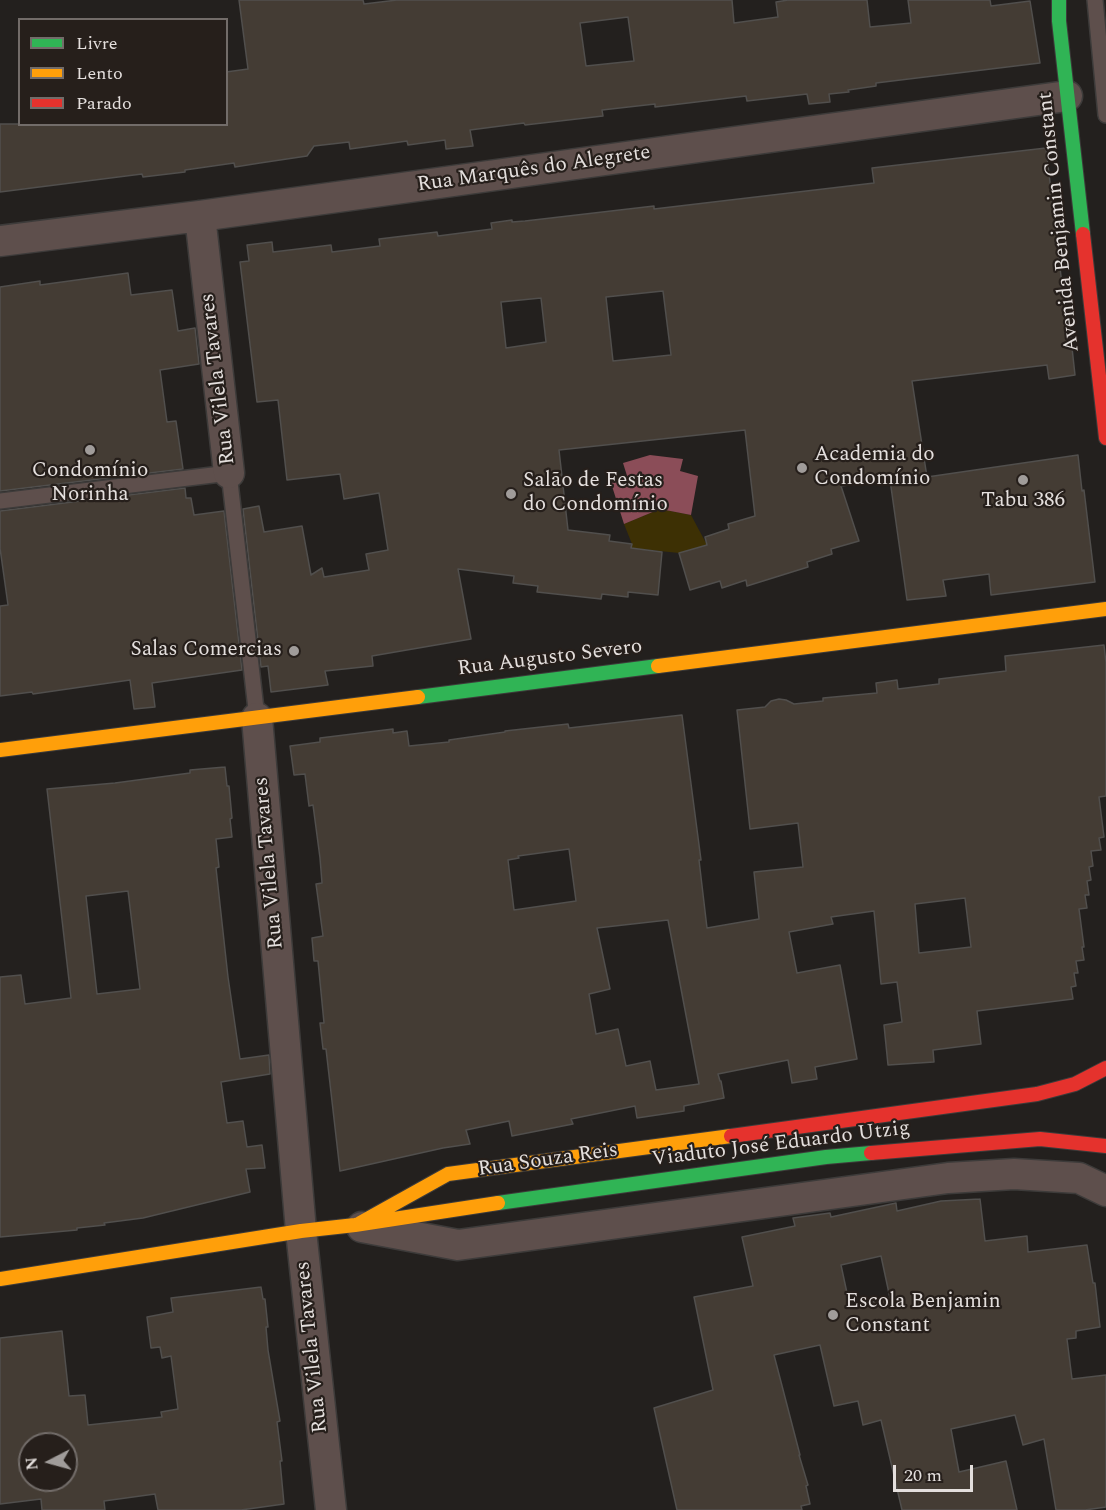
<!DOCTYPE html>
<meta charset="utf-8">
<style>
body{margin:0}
#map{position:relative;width:1106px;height:1510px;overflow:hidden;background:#23201e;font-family:Spectral,serif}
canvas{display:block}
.legend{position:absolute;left:18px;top:18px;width:210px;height:108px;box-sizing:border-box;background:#261f1b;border:2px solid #726c69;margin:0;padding:8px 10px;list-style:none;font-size:18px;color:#e4dfdd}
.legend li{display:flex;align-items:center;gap:12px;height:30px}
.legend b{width:30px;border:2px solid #726c69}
.north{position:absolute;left:18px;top:1432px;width:60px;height:60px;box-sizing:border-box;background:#261f1b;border:2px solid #726c69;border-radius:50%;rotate:264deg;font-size:16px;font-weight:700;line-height:24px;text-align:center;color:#e4dfdd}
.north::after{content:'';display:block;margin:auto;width:21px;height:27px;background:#a09c9a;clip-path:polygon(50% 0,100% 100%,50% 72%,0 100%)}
.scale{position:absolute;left:893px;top:1465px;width:80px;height:27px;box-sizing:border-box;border:3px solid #e4dfdd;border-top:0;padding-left:8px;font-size:18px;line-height:21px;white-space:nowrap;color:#e4dfdd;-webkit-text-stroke:4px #261f1b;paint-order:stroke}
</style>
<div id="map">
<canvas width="1106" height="1510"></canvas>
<ul class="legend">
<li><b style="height:8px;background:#30b455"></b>Livre</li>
<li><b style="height:8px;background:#ff9f0a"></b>Lento</li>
<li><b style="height:8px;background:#e5322d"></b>Parado</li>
</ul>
<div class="north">N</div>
<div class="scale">20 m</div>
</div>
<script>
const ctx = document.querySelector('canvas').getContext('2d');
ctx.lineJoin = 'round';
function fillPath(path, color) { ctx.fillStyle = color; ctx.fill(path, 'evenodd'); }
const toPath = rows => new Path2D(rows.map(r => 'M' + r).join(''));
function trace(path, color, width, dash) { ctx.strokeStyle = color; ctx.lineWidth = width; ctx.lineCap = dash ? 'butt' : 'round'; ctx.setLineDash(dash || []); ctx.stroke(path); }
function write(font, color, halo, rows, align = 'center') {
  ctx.font = font + ' Spectral,serif'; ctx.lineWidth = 4.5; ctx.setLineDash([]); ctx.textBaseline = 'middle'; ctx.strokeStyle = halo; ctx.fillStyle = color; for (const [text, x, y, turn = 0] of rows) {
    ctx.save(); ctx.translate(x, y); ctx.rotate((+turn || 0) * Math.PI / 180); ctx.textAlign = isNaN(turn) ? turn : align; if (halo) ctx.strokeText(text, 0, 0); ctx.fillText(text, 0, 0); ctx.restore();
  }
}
fillPath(toPath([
 [660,509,691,515,707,545,679,553,631,548,632,544,624,524]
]), '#3d3004');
fillPath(toPath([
 [650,455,683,459,680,471,698,476,691,515,660,509,624,524,611,483,628,479,623,463]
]), '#8b4d58');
const building = toPath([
 [239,0,363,0,364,4,397,0,732,0,734,23,778,17,776,2,788,0,867,0,870,27,911,23,908,0,990,0,991,6,1030,1,1040,63,876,83,876,86,848,90,849,92,829,94,830,102,809,104,807,94,747,101,746,96,655,107,655,104,602,110,603,116,525,125,524,123,470,130,473,146,446,149,445,140,408,145,407,141,350,149,349,142,314,146,307,156,260,163,235,167,234,163,185,170,185,172,143,177,142,174,0,192,0,124,226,124,226,72,248,69,239,0],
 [628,17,634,61,586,66,580,23,628,17],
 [1046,148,1064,302,1067,302,1075,375,1049,379,1047,365,912,381,927,477,1078,455,1082,491,1084,490,1095,582,991,595,989,574,943,580,946,596,907,600,890,480,841,486,859,541,831,549,832,554,807,562,808,567,747,586,746,580,722,588,720,581,690,590,679,553,707,545,705,537,729,529,728,524,755,516,745,430,559,450,568,530,610,535,609,541,632,544,631,548,662,552,658,595,628,592,628,597,602,594,601,599,537,592,538,586,513,583,514,576,458,569,471,639,372,656,373,666,325,671,328,685,271,692,268,666,261,667,243,509,259,506,264,532,302,526,311,575,322,568,324,577,369,570,366,554,388,550,379,493,344,499,340,474,287,480,278,400,257,402,240,262,249,261,247,245,272,242,273,252,331,245,332,252,380,246,379,239,437,232,438,236,492,229,491,223,512,220,512,222,525,221,654,206,654,209,874,183,872,168,1046,148],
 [663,291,671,355,613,361,606,297,663,291],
 [541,298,546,342,506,348,501,302,541,298],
 [128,273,131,295,172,290,178,331,195,328,199,364,160,370,167,422,176,421,183,469,0,491,0,287,40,281,40,285,128,273],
 [185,488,186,498,191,498,194,515,224,511,242,670,152,683,155,707,134,709,130,680,33,694,32,692,0,696,0,606,8,605,0,548,0,511,185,488],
 [1104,645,1106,663,1106,796,1099,797,1104,837,1099,838,1101,850,1091,851,1093,866,1089,867,1091,880,1087,881,1089,895,1085,895,1087,908,1079,909,1084,947,1082,947,1084,960,1076,961,1078,973,1074,973,1076,986,1071,987,1073,999,977,1011,981,1044,933,1050,934,1062,888,1065,884,1025,902,1022,897,982,881,984,874,911,831,917,833,924,789,932,797,973,840,965,857,1059,815,1067,817,1079,792,1083,788,1060,718,1074,720,1081,721,1081,724,1098,684,1106,684,1111,637,1118,635,1106,571,1119,573,1124,512,1136,509,1121,466,1130,470,1144,443,1148,340,1171,326,1049,323,1049,320,1023,324,1023,318,961,314,961,312,938,323,936,316,884,322,883,320,858,313,805,309,806,305,774,294,775,290,746,320,742,320,738,393,729,393,733,407,731,409,746,449,742,449,740,505,732,505,731,568,724,569,728,682,715,701,860,699,860,707,928,759,919,754,872,803,867,798,823,750,829,737,710,765,707,771,701,779,699,786,700,794,704,823,701,823,698,877,693,876,683,897,680,898,689,939,684,939,679,1006,671,1005,656,1104,645],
 [569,849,576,901,514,910,508,860,519,858,518,856,569,849],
 [965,898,971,947,919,953,915,904,965,898],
 [668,920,699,1084,656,1090,650,1061,626,1066,618,1029,596,1034,589,994,610,989,597,928,668,920],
 [225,767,227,786,229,786,232,818,230,819,232,837,216,839,219,867,216,868,228,977,240,1059,269,1055,270,1074,221,1082,227,1123,243,1121,247,1147,262,1145,265,1168,246,1169,250,1192,143,1218,104,1223,105,1225,77,1228,77,1230,0,1237,0,977,21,975,25,1004,71,998,47,789,115,783,190,773,190,770,225,767],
 [128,891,140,989,97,994,86,896,128,891],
 [980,1199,985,1241,1027,1236,1028,1252,1087,1245,1093,1283,1095,1283,1100,1327,1076,1331,1076,1338,1067,1339,1072,1379,1106,1375,1106,1507,1085,1510,1056,1510,1044,1439,1023,1445,1015,1415,951,1429,959,1472,1006,1461,1017,1510,902,1510,881,1420,863,1425,858,1401,834,1406,820,1345,774,1355,800,1455,799,1455,808,1485,806,1486,810,1504,801,1506,802,1510,677,1510,654,1408,713,1390,694,1297,753,1286,742,1237,795,1226,793,1218,830,1213,831,1217,896,1203,897,1211,941,1201,980,1199],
 [881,1256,890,1298,850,1307,841,1265,881,1256],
 [261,1287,263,1299,265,1299,268,1327,266,1327,268,1350,280,1421,277,1422,282,1461,280,1461,284,1504,241,1510,158,1510,155,1494,104,1501,105,1510,42,1510,41,1499,0,1504,0,1338,62,1331,69,1396,85,1395,88,1425,162,1417,161,1412,178,1409,171,1356,162,1358,160,1347,151,1348,147,1317,173,1312,171,1298,261,1287],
 [30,1444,66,1444,66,1480,30,1480,30,1444]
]);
fillPath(building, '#443c34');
trace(building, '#514f4d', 1.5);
const lane = toPath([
 [1095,0,1106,115],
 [0,501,229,473,257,718]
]);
const street = toPath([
 [200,216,229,473],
 [0,241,200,216,1067,96],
 [257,718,301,1231,331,1510],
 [362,1227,458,1245,948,1178,1014,1174,1079,1178,1106,1191]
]);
const fast = toPath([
 [1059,0,1059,21,1083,234],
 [418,697,658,666],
 [498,1203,826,1157,871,1153]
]);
const slow = toPath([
 [658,666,1106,609],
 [0,750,418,697],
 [360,1223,448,1174,731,1136],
 [0,1279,301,1231,355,1225,498,1203]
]);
const jam = toPath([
 [1083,234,1106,438],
 [731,1136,1037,1094,1075,1084,1106,1068],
 [871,1153,1040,1139,1106,1146]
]);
trace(lane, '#3d3b3a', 18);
trace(street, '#3d3b3a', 33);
trace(fast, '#3d3b3a', 16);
trace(slow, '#3d3b3a', 16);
trace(jam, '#3d3b3a', 16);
trace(lane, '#5e4f4c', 15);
trace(street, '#5e4f4c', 30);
trace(fast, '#30b455', 14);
trace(slow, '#ff9f0a', 14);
trace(jam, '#e5322d', 14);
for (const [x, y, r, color] of [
 [90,450,6,"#a09c9a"],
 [802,468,6,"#a09c9a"],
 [1023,480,6,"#a09c9a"],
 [511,494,6,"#a09c9a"],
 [294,651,6,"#a09c9a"],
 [833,1315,6,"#a09c9a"]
]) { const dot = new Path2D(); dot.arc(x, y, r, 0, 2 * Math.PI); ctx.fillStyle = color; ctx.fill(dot); trace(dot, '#261f1b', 2); }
write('21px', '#e4dfdd', '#261f1b', [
 ["Rua Marquês do Alegrete",534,170,-8],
 ["Avenida Benjamin Constant",1060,222,-96],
 ["Rua Vilela Tavares",219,379,-97],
 ["Rua Augusto Severo",550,659,-7],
 ["Rua Vilela Tavares",270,863,-95],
 ["Viaduto José Eduardo Utzig",781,1145,-7],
 ["Rua Souza Reis",548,1161,-8],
 ["Rua Vilela Tavares",313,1347,-96]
]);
write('21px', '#e4dfdd', '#261f1b', [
 ["Academia do",814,456],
 ["Condomínio",814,480],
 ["Condomínio",90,472,"center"],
 ["Norinha",90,496,"center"],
 ["Salão de Festas",523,482],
 ["do Condomínio",523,506],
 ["Tabu 386",1023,502,"center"],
 ["Salas Comercias",282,651,"right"],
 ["Escola Benjamin",845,1303],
 ["Constant",845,1327]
], 'left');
</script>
